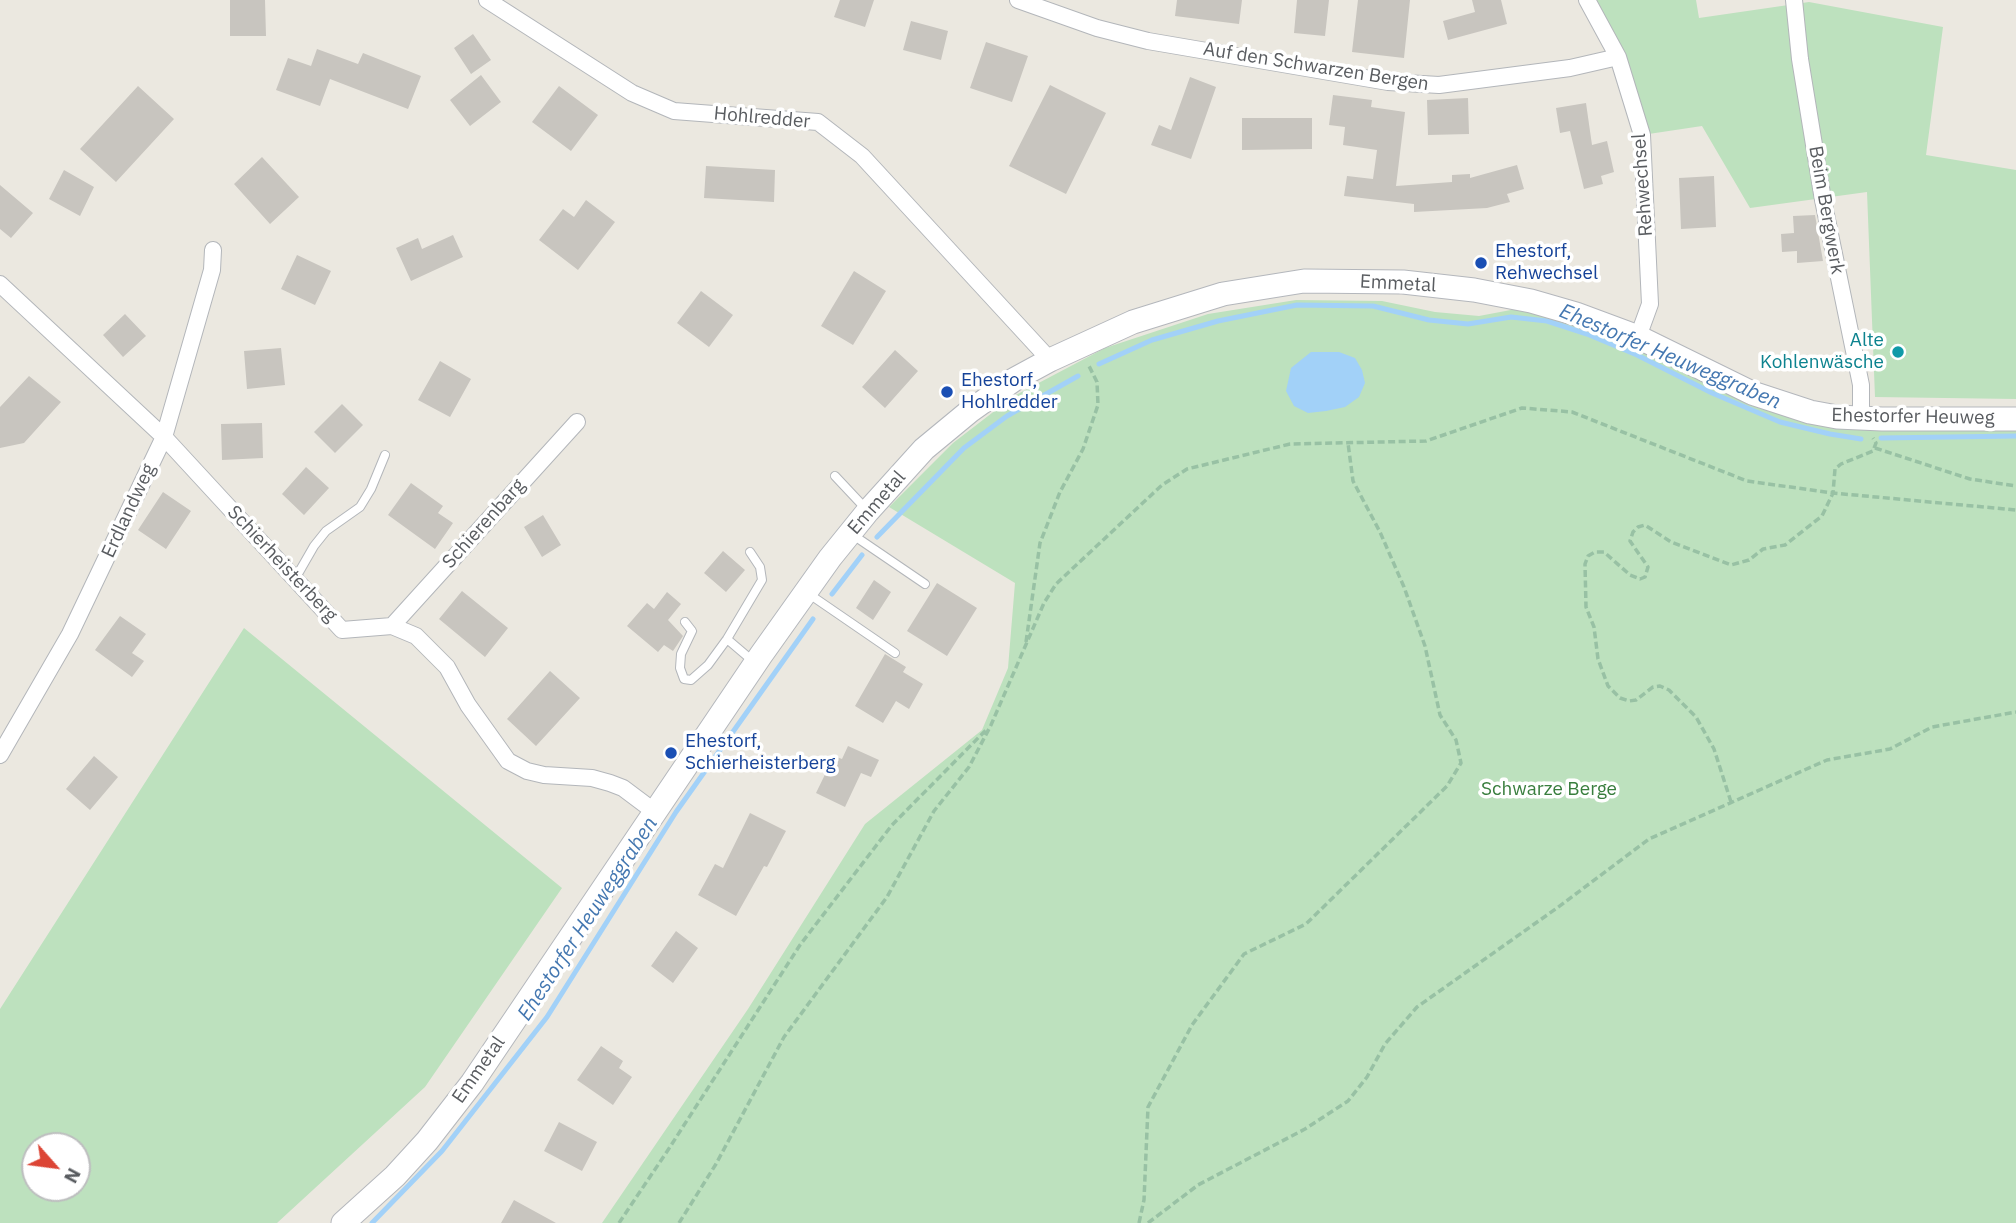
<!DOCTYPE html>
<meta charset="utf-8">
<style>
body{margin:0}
#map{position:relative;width:2016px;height:1223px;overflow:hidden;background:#ebe8e0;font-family:"IBM Plex Sans",sans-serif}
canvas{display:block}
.north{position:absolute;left:21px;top:1132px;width:70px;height:70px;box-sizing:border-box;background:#fff;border:2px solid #bdbebf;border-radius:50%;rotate:118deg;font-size:19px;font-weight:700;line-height:28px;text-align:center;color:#595c60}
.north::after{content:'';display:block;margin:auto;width:24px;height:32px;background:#dc4535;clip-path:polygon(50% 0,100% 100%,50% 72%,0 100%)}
</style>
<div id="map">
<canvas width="2016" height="1223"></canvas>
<div class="north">N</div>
</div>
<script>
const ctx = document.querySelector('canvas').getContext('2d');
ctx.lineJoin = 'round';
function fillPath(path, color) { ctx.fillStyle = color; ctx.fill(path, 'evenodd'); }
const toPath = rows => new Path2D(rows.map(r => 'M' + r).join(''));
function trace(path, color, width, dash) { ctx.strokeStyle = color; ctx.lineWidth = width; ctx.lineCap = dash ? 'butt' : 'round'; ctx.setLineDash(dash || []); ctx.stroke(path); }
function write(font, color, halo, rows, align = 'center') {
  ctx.font = font + ' "IBM Plex Sans",sans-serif'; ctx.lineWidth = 7; ctx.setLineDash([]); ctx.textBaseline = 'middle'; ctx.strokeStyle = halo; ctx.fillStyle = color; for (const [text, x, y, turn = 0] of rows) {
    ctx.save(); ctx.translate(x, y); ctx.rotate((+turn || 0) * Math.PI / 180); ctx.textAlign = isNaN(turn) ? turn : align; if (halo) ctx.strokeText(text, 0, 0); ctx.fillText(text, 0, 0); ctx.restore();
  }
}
fillPath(toPath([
 [1587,0,1696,0,1699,18,1809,2,1943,27,1926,155,2016,170,2016,399,1875,397,1867,192,1750,208,1702,126,1642,135],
 [1296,300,1382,301,1435,312,1479,316,1516,309,1543,314,1621,341,1727,393,1768,411,1804,421,2016,428,2016,1223,602,1223,748,1009,865,824,982,730,1008,668,1015,583,889,507,953,443,1014,396,1105,348,1208,314],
 [244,628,562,888,425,1087,277,1223,0,1223,0,1009],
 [35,1146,77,1146,77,1188,35,1188]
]), '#bde1be');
fillPath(toPath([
 [1311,352,1339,352,1355,358,1362,370,1365,383,1359,397,1345,407,1326,411,1308,413,1294,406,1286,391,1291,368]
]), '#a2d1f8');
trace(toPath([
 [1099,364,1152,340,1218,321,1297,305,1373,306,1429,320,1468,324,1511,317,1547,321,1587,334,1637,355,1712,393,1780,422,1830,434,1861,439],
 [1881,438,2016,436],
 [877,537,964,448,1007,416,1078,376],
 [832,594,862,555],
 [372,1223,442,1151,547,1017,676,812,813,619]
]), '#a2d1f8', 5);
fillPath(toPath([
 [230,0,265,0,266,36,230,36],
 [840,0,874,0,865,27,834,17],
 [1177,0,1242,0,1239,24,1175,16],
 [1297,0,1329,0,1325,36,1294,33],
 [1358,0,1410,0,1404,58,1352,52],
 [1472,0,1501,0,1507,24,1448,40,1443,21,1475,12],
 [911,21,948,31,941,60,903,50],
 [473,34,491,60,471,74,454,48],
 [986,42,1028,56,1012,102,970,88],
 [317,49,358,64,363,53,421,76,408,109,330,79,320,106,276,90,288,58,311,66],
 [481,75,501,102,470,126,450,100],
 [1190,77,1216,87,1191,159,1151,145,1159,125,1171,130],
 [1050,85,1106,113,1066,194,1009,166],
 [138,86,174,119,116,182,80,149],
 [559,86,598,115,571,151,532,122],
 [1333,95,1372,100,1371,107,1405,112,1396,186,1452,182,1452,175,1470,174,1470,178,1517,165,1524,189,1507,194,1510,202,1487,208,1414,212,1414,204,1344,196,1347,176,1373,179,1377,150,1343,145,1345,127,1329,125],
 [1468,98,1469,134,1428,135,1427,100],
 [1586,103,1592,145,1607,141,1614,172,1601,176,1603,184,1584,189,1570,131,1560,133,1556,108],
 [1242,118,1312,118,1312,149,1242,150],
 [262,157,299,197,270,224,234,184],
 [706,166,775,170,774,202,704,198],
 [64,170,94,187,80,216,49,199],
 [1714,176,1716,227,1681,229,1679,178],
 [0,185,33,213,11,238,0,229],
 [586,200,615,222,578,270,539,240,563,209,574,217],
 [1815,215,1823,261,1797,263,1797,251,1782,252,1781,234,1794,233,1793,216],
 [453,235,463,257,411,281,396,248,418,238,422,249],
 [297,255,331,271,315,305,281,289],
 [854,271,886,291,853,345,821,326],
 [701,291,733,315,709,347,677,323],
 [125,314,146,336,123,357,103,335],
 [281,348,285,385,247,389,244,351],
 [895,350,918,371,885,408,862,387],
 [440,361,471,379,450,417,418,400],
 [29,376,61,402,24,443,0,448,0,407],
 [342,404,363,425,335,453,314,432],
 [262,423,263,458,222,460,221,424],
 [306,467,329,488,304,515,282,494],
 [411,483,443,506,438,513,453,523,435,549,388,515],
 [163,492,191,511,166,549,138,530],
 [543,515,561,545,542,557,524,527],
 [723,551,745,570,726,592,704,573],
 [874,580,891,592,873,620,856,608],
 [937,583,977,608,947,656,907,631],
 [462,591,508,628,485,657,439,619],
 [667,592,681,604,668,620,683,636,673,651,664,645,658,652,627,626,647,603,654,609],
 [120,616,146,634,132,653,144,661,132,677,95,650],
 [885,654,906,667,903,672,923,684,909,709,896,701,883,723,855,706],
 [550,671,580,698,536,746,507,719],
 [848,746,879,760,871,777,861,773,845,807,816,793,834,756,842,759],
 [94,756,118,777,90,810,66,789],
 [750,813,786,831,767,867,764,866,736,916,698,895,715,864,723,868],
 [676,931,698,948,673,983,651,966],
 [601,1046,623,1061,619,1068,632,1077,613,1105,577,1080],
 [559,1122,597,1142,582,1171,544,1151],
 [514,1200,556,1223,501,1223]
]), '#c8c5bf');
const lane = toPath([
 [835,476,866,509],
 [853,535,925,584],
 [295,579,314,546,326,531,360,507,371,489,385,455],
 [809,594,895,653],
 [685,622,692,631,681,654,680,668,684,679,691,680,708,665,727,639,762,580,760,567,750,552],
 [727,639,754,662]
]);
const street = toPath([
 [487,0,632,93,674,111,818,122,862,156,1050,360],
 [1018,0,1097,28,1148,41,1388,82,1439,85,1570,68,1618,57],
 [1587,0,1618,57,1642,135,1650,304,1638,337],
 [1794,0,1800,59,1823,200,1861,385,1861,418],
 [0,284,164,437,342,630,392,626,416,636,447,667,468,705,508,761,527,771,544,775,592,778,610,783,623,788,655,812],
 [392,626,577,422],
 [0,755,70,634,164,437,212,270,213,250]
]);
const secondary = toPath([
 [343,1223,395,1176,427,1141,472,1083,761,655,830,558,868,511,924,449,970,411,1015,379,1050,360,1133,322,1223,294,1304,281,1403,282,1474,290,1531,301,1576,314,1638,337,1752,393,1810,412,1837,417,1882,419,2016,419]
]);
trace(lane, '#b3b6ba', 10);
trace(street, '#b3b6ba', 18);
trace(secondary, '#b4b7bc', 25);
trace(toPath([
 [1875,448,1970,479,2016,486],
 [1026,642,1040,543,1060,492,1083,449,1098,405,1097,382,1088,364],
 [1731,802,1714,749,1696,717,1669,690,1660,686,1653,687,1636,700,1629,701,1620,698,1608,686,1598,659,1594,627,1586,607,1585,564,1588,556,1595,552,1604,552,1630,575,1640,579,1645,577,1648,567,1630,541,1633,532,1638,527,1645,525,1671,542,1731,565,1749,560,1763,549,1785,545,1822,516,1833,493,1835,469,1841,464,1873,451,1876,443,1873,438],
 [619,1223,668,1150,800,945,892,825,987,729],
 [679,1223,716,1164,784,1037,887,897,934,811,969,767,991,725,1044,603,1056,584,1162,485,1187,469,1290,444,1426,441,1522,408,1572,412,1747,481,1833,493,2016,510],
 [1139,1223,1144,1200,1148,1107,1192,1025,1244,954,1306,924,1447,786,1461,763,1456,740,1440,715,1425,646,1404,587,1380,532,1353,481,1348,443],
 [1148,1223,1198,1185,1305,1129,1348,1101,1367,1077,1385,1044,1417,1007,1557,908,1649,839,1827,760,1890,749,1932,727,2016,712]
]), '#98c1a4', 3.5, [7, 3.5]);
trace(lane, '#fff', 8);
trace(street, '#fff', 16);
trace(secondary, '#fff', 23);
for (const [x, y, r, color] of [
 [1481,263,7,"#1a4fb4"],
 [1898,352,7,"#0f9aa8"],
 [947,392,7,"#1a4fb4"],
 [671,753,7,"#1a4fb4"]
]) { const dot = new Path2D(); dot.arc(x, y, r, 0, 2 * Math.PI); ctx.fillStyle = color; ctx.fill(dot); trace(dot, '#fff', 2.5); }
write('19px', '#595c60', '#fff', [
 ["Auf den Schwarzen Bergen",1316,67,9],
 ["Hohlredder",762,118,5],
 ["Rehwechsel",1643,185,-94],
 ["Beim Bergwerk",1826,210,80],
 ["Emmetal",1398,284,3],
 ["Ehestorfer Heuweg",1913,417,1],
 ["Emmetal",877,503,-49],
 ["Erdlandweg",129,511,-65],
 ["Schierenbarg",484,524,-48],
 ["Schierheisterberg",282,564,47],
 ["Emmetal",479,1070,-55]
]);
write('19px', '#164399', '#fff', [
 ["Ehestorf,",1495,252],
 ["Rehwechsel",1495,274],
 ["Ehestorf,",961,381],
 ["Hohlredder",961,403],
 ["Ehestorf,",685,742],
 ["Schierheisterberg",685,764]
], 'left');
write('19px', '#0d838f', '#fff', [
 ["Alte",1884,341],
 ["Kohlenwäsche",1884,363]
], 'right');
write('19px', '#397e3e', '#fff', [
 ["Schwarze Berge",1549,790]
]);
write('italic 21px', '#4578b1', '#fff', [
 ["Ehestorfer Heuweggraben",1670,357,23],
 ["Ehestorfer Heuweggraben",588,919,-57]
]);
</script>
